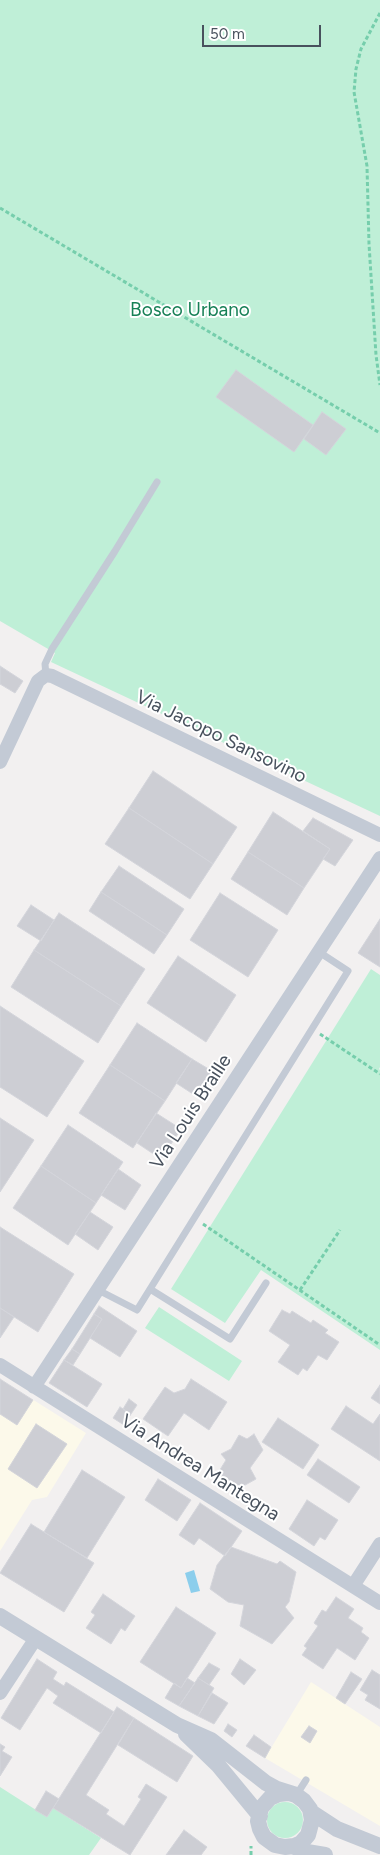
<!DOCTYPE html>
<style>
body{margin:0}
#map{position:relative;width:380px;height:1855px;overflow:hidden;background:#f2f0f0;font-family:Figtree,sans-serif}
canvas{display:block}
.scale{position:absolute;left:202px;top:25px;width:119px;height:22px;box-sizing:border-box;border:2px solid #48515d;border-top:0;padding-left:6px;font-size:15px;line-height:18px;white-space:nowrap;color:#48515d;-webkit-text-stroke:4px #fff;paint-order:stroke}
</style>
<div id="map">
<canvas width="380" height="1855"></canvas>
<div class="scale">50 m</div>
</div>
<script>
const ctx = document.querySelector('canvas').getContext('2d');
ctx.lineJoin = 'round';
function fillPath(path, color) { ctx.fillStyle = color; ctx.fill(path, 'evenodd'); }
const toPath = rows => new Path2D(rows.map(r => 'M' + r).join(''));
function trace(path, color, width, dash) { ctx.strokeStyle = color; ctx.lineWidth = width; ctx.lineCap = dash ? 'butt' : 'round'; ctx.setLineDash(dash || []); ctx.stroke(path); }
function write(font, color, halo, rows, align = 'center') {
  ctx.font = font + ' Figtree,sans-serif'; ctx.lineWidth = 4; ctx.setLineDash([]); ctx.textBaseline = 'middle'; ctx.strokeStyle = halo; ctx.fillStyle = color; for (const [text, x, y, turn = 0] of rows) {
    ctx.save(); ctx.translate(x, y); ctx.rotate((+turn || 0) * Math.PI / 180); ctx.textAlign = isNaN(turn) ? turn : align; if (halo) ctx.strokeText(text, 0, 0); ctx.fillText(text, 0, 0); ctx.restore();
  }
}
fillPath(toPath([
 [0,1379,86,1433,47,1497,32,1500,0,1551],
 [311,1682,380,1727,380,1826,265,1758]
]), '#fcf9ea');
fillPath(toPath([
 [0,0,380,0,380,816,51,662,55,653,0,621],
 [371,969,380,975,380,1067,379,1069,380,1070,380,1350,261,1270,225,1323,171,1289],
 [159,1307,242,1361,229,1381,145,1328],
 [0,1787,47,1817,53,1808,101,1838,89,1855,0,1855],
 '267 1820a18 18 0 1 1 36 0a18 18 0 1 1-36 0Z'
]), '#bfefd7');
fillPath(toPath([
 [194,1570,200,1591,191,1593,185,1573]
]), '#8cceec');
const building = toPath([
 [236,370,313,425,294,452,216,397,236,370],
 [322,412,346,429,326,455,304,439,322,412],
 [0,666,23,681,15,693,0,684,0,666],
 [153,771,237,827,213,864,129,808,153,771],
 [129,808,213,864,190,899,105,844,129,808],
 [273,812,330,849,304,888,248,852,273,812],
 [313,818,353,840,335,866,323,859,330,849,303,831,313,818],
 [248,852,304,888,287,915,231,879,248,852],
 [119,866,184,909,167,935,101,892,119,866],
 [101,892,167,935,154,954,89,911,101,892],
 [220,893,278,930,248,977,190,940,220,893],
 [31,905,54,920,41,941,17,926,31,905],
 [59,913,145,969,121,1006,34,950,59,913],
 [380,919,380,967,358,953,380,919],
 [34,950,121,1006,98,1043,11,987,34,950],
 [178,956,236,995,206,1042,147,1003,178,956],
 [0,1006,84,1061,47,1117,0,1087,0,1006],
 [137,1023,192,1059,165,1101,110,1065,137,1023],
 [192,1059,212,1071,196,1096,176,1083,192,1059],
 [110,1065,165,1101,133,1148,79,1113,110,1065],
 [156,1113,181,1129,161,1159,137,1143,156,1113],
 [0,1118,34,1140,0,1192,0,1118],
 [68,1125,123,1162,96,1203,41,1166,68,1125],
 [41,1166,96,1203,68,1245,13,1208,41,1166],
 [118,1169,141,1185,125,1210,101,1195,118,1169],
 [90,1212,113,1227,98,1250,75,1234,90,1212],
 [0,1227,74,1274,38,1332,0,1308,0,1227],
 [99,1306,137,1331,120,1357,90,1338,102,1319,94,1314,99,1306],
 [0,1308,14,1317,0,1338,0,1308],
 [282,1310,290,1314,292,1311,311,1323,313,1320,328,1330,325,1333,339,1342,327,1360,318,1355,307,1371,303,1368,298,1375,278,1362,290,1345,269,1331,282,1310],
 [94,1314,102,1319,80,1354,72,1349,94,1314],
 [72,1349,80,1354,73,1365,64,1360,72,1349],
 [64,1360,102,1384,87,1407,49,1383,64,1360],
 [0,1379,33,1400,17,1425,0,1414,0,1379],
 [191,1379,227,1402,209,1430,184,1413,168,1436,143,1419,165,1387,174,1393,185,1389,191,1379],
 [380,1385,380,1404,371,1398,380,1385],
 [129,1399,137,1405,131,1414,123,1409,129,1399],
 [346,1406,373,1424,380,1414,380,1461,331,1429,346,1406],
 [120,1407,131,1414,124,1425,113,1418,120,1407],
 [278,1418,319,1445,303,1469,262,1442,278,1418],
 [36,1424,67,1444,37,1488,8,1469,36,1424],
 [254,1434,263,1450,250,1468,256,1479,238,1489,224,1481,218,1473,226,1460,221,1454,231,1449,239,1435,247,1439,254,1434],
 [318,1459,360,1487,349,1503,307,1475,318,1459],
 [82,1470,125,1497,87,1558,44,1532,82,1470],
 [158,1479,191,1500,177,1521,145,1500,158,1479],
 [307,1500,338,1520,325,1540,320,1537,314,1546,289,1529,307,1500],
 [200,1503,242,1531,225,1556,199,1538,194,1545,179,1535,200,1503],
 [31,1524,94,1563,64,1612,0,1573,31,1524],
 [231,1547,277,1564,280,1561,296,1572,289,1602,285,1607,294,1618,272,1644,240,1626,244,1605,228,1602,210,1589,217,1565,231,1547],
 [103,1594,135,1616,125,1631,121,1628,111,1644,86,1628,95,1615,91,1612,103,1594],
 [336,1597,354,1609,348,1618,363,1628,361,1632,369,1638,355,1660,337,1648,323,1669,302,1655,307,1648,304,1646,318,1626,314,1623,322,1610,326,1612,336,1597],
 [176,1607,216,1633,181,1688,140,1662,176,1607],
 [37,1659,57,1672,53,1679,64,1686,66,1682,114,1712,101,1733,53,1703,58,1696,47,1688,20,1730,1,1718,37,1659],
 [240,1659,256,1670,244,1685,231,1674,240,1659],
 [209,1663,220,1669,209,1685,198,1678,209,1663],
 [372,1670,380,1675,380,1709,365,1700,368,1695,360,1690,372,1670],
 [351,1672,362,1679,345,1704,336,1698,351,1672],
 [187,1678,195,1683,179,1706,165,1698,174,1683,181,1688,187,1678],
 [198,1678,214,1688,198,1716,179,1706,198,1678],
 [212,1693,228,1703,214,1724,198,1716,212,1693],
 [117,1707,134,1718,86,1795,109,1810,106,1814,124,1826,141,1799,138,1797,146,1784,167,1797,130,1855,53,1808,117,1707],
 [134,1718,193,1756,177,1782,118,1745,134,1718],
 [228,1724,237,1730,232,1737,224,1731,228,1724],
 [309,1726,317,1731,310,1743,301,1737,309,1726],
 [254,1735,271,1747,265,1758,246,1746,254,1735],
 [0,1744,5,1747,2,1751,12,1757,0,1776,0,1744],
 [46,1791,59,1799,47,1817,35,1810,46,1791],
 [184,1830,207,1847,201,1855,166,1855,184,1830]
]);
fillPath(building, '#cdced4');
trace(building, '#d4d5db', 1);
trace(toPath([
 [380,13,361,49,356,69,354,92,367,166,369,244,376,355,380,385],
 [0,208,380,433],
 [320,1034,380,1074],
 [203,1224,380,1345],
 [300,1290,340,1230],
 [251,1855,251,1846]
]), '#76ceac', 3, [4, 2.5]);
trace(toPath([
 [46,675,45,664,52,649,115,551,157,482],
 [150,1289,230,1339,266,1283],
 [98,1290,137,1310,348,971,319,952],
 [297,1794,306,1780]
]), '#c3cad5', 7);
trace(toPath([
 [0,762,38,681,46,675,52,676,380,835],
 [0,1365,380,1603],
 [34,1387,380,858],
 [353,1586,380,1544],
 [0,1693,36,1638]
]), '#c3cad5', 14);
trace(toPath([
 [0,1616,177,1725,211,1740,266,1783,277,1789,296,1795,304,1801,310,1809,312,1820,308,1835,301,1843,294,1846,285,1847,275,1845,264,1837,260,1829,258,1821,261,1808,270,1798,279,1794,288,1793],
 [186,1734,218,1765,260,1816],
 [311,1812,337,1829,380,1846],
 [294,1846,301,1851,325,1855]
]), '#c3cad5', 16);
write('19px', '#178056', '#fff', [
 ["Bosco Urbano",190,310]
]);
write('19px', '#48515d', '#fff', [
 ["Via Jacopo Sansovino",221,737,26],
 ["Via Louis Braille",191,1112,-57],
 ["Via Andrea Mantegna",200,1468,32]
]);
</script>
